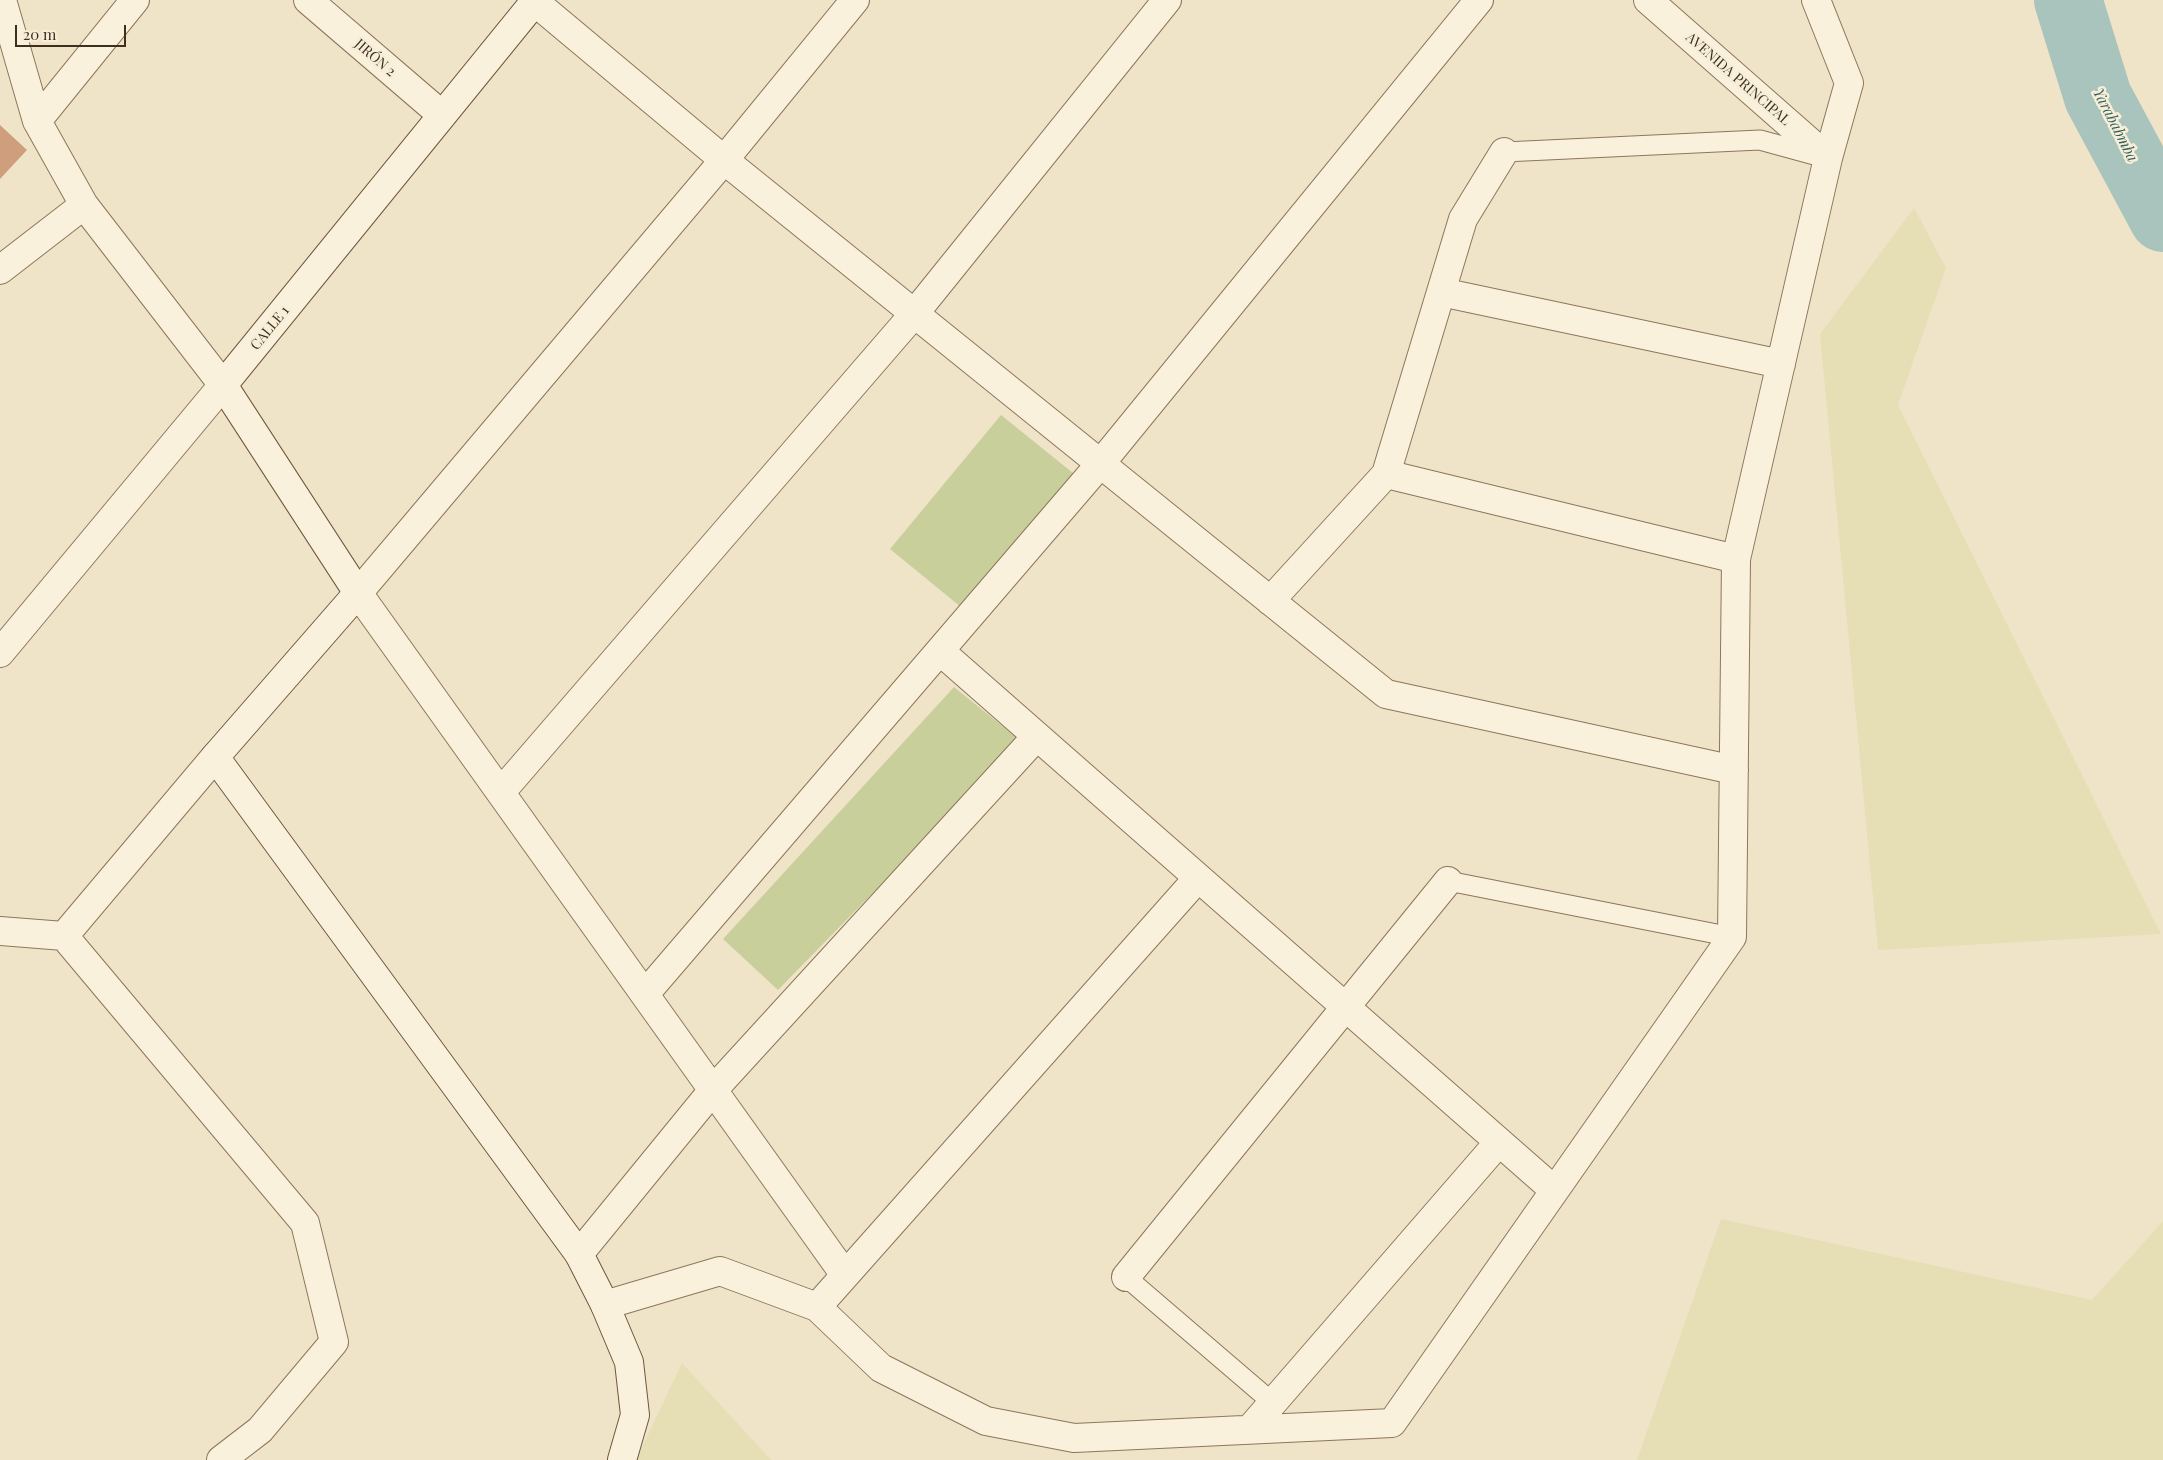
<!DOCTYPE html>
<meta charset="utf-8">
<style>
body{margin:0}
#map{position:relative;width:2163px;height:1460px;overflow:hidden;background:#f0e4c8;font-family:"Playfair Display",serif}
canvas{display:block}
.scale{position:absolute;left:15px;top:25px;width:111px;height:22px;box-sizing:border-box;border:2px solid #3d2e20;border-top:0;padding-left:6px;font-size:15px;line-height:18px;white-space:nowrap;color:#3d2e20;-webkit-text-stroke:4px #f7eed8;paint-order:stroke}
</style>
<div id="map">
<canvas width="2163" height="1460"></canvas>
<div class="scale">20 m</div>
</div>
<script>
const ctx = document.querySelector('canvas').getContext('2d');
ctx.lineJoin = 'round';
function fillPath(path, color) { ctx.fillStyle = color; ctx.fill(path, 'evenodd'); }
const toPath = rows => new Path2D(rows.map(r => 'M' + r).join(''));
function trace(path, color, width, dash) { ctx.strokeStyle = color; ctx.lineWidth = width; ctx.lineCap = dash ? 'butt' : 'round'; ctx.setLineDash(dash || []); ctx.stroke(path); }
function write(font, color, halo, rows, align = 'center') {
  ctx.font = font + ' "Playfair Display",serif'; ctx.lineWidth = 5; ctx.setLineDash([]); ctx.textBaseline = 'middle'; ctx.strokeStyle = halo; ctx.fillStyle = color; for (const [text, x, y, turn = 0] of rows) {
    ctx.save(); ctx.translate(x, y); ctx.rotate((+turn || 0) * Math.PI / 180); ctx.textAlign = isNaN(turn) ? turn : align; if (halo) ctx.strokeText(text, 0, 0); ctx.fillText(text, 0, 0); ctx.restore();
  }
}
fillPath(toPath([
 [1914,208,1946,268,1898,405,2161,934,1878,950,1820,334],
 [1721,1219,2092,1300,2163,1221,2163,1460,1637,1460],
 [682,1363,771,1460,636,1460]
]), '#e6deb5');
fillPath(toPath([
 [1001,415,1078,477,967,612,890,549],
 [954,687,1021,741,778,990,723,939]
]), '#c9cf9b');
trace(toPath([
 [2068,0,2098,97,2163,218]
]), '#a9c4bc', 68);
fillPath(toPath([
 [0,125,27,150,0,179]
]), '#cf9f7d');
const lane = toPath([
 [1504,152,1760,140,1822,157],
 [1448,881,1732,937],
 [1126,1277,1273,1403]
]);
const street = toPath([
 [308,0,442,115],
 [1648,0,1828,158],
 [535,2,724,160,1386,694,1734,770],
 [37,121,135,0],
 [0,270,84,205],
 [1441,292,1781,364],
 [1386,474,1736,559],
 [1270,601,1386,474,1463,219,1504,152],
 [940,651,1554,1190],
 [0,653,223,385,84,205,37,121,2,0],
 [501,792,914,314,1167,0],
 [0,931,64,936,305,1223,334,1342,260,1430,221,1460],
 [64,936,215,757],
 [645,994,1101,463,1479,0],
 [579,1254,713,1090,1037,736],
 [845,1275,358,593,724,160,855,0],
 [1126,1277,1448,881],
 [605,1305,720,1271,817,1307,881,1368,986,1421,1074,1438,1392,1423,1732,937,1736,559,1828,158,1849,83,1816,0],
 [817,1307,1198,878],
 [1250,1429,1499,1142]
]);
const secondary = toPath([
 [536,0,223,385,358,593,215,757,579,1254,605,1305,629,1362,635,1415,622,1460]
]);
trace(lane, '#8d765c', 21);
trace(street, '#8d765c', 30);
trace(secondary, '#6f573f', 30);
trace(lane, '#faf1dc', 19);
trace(street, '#faf1dc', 28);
trace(secondary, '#faf1dc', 28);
write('14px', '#3d2e20', '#f7eed8', [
 ["JIRÓN 2",375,58,41],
 ["AVENIDA PRINCIPAL",1738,79,41],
 ["CALLE 1",270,328,-51]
]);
write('italic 15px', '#2f5d5a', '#f7eed8', [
 ["Yarababmba",2115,125,63]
]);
</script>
